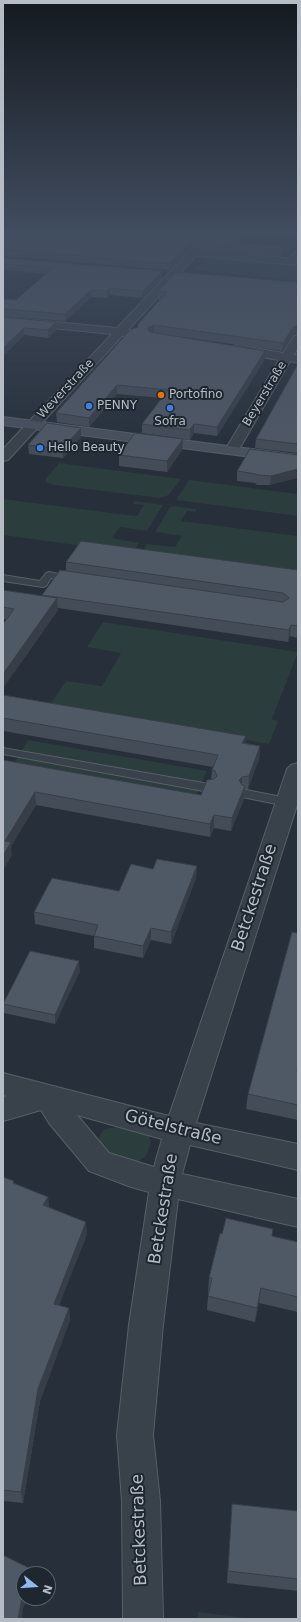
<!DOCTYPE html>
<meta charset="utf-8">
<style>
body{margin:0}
#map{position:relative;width:301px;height:1622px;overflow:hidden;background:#262f3a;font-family:"DejaVu Sans",sans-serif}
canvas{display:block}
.frame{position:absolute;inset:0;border:4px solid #b5bcc6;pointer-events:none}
.north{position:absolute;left:16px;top:1566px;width:40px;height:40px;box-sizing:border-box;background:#1e262f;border:1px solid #5a626b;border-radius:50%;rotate:107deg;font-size:11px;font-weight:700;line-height:16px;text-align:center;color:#b5bcc6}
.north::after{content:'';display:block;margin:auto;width:14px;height:18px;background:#93b8ec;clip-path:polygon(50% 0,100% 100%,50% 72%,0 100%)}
</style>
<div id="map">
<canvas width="301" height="1622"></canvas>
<div class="frame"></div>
<div class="north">N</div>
</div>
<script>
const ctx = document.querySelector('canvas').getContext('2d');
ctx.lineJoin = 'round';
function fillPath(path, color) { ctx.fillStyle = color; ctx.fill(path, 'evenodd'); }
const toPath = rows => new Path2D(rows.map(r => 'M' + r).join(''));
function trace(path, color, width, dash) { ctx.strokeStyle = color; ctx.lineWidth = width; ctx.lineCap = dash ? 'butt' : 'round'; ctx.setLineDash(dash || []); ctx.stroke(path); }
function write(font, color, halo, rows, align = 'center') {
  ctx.font = font + ' "DejaVu Sans",sans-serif'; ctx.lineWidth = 4; ctx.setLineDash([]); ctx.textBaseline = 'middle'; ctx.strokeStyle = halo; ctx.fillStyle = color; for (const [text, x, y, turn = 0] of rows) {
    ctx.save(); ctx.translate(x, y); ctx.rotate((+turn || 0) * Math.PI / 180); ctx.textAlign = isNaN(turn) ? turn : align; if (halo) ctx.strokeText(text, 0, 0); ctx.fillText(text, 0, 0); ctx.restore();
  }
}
fillPath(toPath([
 [208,256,298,264,298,281,195,270],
 [59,463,181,479,169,495,160,498,54,485,47,483,45,480],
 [189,480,298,494,298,516,176,500],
 [3,499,127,515,137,516,144,505,133,504,134,501,163,505,147,531,120,527,112,538,139,543,133,553,3,535],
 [173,506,197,509,195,512,187,511,181,521,298,536,298,575,141,553,147,544,175,547,182,536,155,532,170,507],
 [103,622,298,652,272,719,278,721,269,744,49,707,66,681,102,686,121,653,87,647],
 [28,740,207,771,193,802,10,770],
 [123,1126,149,1134,151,1143,146,1156,141,1160,135,1162,112,1157,101,1148,99,1141,100,1134,105,1129],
 [198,1612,254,1619,198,1619]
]), '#2b3d3d');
const lane = toPath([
 [298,249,298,254,292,262,288,262,288,260,298,249],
 [49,572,74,577,76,579,71,582,51,578,46,586,43,587,3,581,3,575,40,581,46,573,49,572],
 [3,748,209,784,213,785,215,788,213,791,209,792,3,754,3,748],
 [246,790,287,798,291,799,293,802,291,805,287,806,242,797,240,794,242,791,246,790]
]);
const street = toPath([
 [206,234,216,234,201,251,298,259,298,265,196,256,128,330,135,332,137,334,135,336,131,337,122,336,8,460,3,461,3,449,112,334,3,323,3,317,117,328,206,234],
 [298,335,298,348,294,355,298,355,298,363,290,361,237,453,232,454,227,453,225,450,279,360,237,353,233,352,231,349,233,346,237,345,283,353,294,336,298,335],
 [298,763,298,802,196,1123,298,1144,298,1170,190,1145,182,1174,298,1199,298,1227,178,1199,163,1325,153,1435,160,1501,163,1619,123,1619,122,1501,117,1435,129,1325,149,1192,131,1187,89,1171,49,1123,41,1110,3,1121,3,1097,7,1096,3,1095,3,1073,169,1116,287,769,291,765,298,763],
 [77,1115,162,1139,154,1167,109,1153,77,1115]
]);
const secondary = toPath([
 [3,417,298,455,298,463,3,425,3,417]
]);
trace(lane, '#575f68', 2);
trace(street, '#575f68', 2);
trace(secondary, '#575f68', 2);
fillPath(lane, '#39414a');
fillPath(street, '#39414a');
fillPath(secondary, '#48505d');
fillPath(toPath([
 [3,234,201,237,169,270,3,256],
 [213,234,241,234,240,240,237,243,283,247,282,254,280,256,204,250,204,243],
 [3,258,162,278,143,298,110,295,107,298,91,297,65,321,3,316,3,299,16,300,46,274,3,270],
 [298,282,298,334,293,335,282,351,154,333,153,333,265,351,265,359,217,436,194,433,190,440,142,433,142,424,162,398,117,394,89,427,57,422,56,413,138,327,138,324,160,299,158,299,158,291],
 [3,317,56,330,48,338,24,335,3,356],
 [298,344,298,354,297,354,297,345],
 [298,364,298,453,255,448,256,439],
 [81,437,63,458,29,454,28,445],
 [182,450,167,472,119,466,119,455],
 [298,455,270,485,257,485,255,483,237,481,237,471],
 [66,562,298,570,298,638,290,636,288,642,58,608,58,610,3,688,3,624,7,619,3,619,3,590,42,596,42,595,66,570],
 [3,695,260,746,259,759,248,789,245,789,244,799,231,831,214,828,210,837,36,805,11,846,12,855,3,760,201,795,211,780,212,770,213,767,3,731],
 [197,866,196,878,171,944,151,940,143,958,94,948,94,936,35,924,34,912,119,891,153,869],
 [298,933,298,1120,246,1109,248,1094],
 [80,971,55,1024,4,1013,3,1004],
 [3,1177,14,1181,14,1183,48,1197,49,1207,87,1234,59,1305,69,1308,70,1320,40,1401,23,1503,4,1501,3,1509],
 [272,1236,298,1242,298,1312,259,1303,255,1322,207,1310,208,1296,209,1292,208,1292,209,1278],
 [232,1504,298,1511,298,1591,227,1583]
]), '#444c57');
fillPath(toPath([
 [198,234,201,234,201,237,169,270,169,264],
 [240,234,240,240,235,245,232,243],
 [283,247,282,254,280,256,281,249],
 [162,271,162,278,143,298,143,291],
 [110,288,110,295,107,298,107,291],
 [91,290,91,297,65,321,65,314],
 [56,322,56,330,48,338,48,330],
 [154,325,154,333,147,336,147,328],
 [298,326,298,334,293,335,282,351,283,343,293,327],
 [24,328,24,335,3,356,3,348],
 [265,351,265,359,217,436,217,427],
 [117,385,117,394,89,427,89,418],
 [194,424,194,433,190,440,190,430],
 [81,428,81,437,63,458,62,449],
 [183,439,182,450,167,472,167,461],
 [298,469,298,478,270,485,271,476],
 [57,598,58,610,3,688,3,674],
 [291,625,290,636,288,642,289,630],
 [246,736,245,749,242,743],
 [260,746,259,759,248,789,249,776],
 [242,777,242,790,239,780],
 [245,786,244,799,231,831,232,818],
 [35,792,36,805,11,846,12,855,3,871,3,856,5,841],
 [214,815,214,828,210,837,210,824],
 [197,866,196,878,171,944,171,932],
 [151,928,151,940,143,958,143,946],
 [79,961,80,971,55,1024,55,1015],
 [48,1197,49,1210,43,1205],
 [86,1222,87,1234,55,1316,54,1304],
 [261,1288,259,1303,255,1322,257,1308],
 [69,1308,70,1320,40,1401,23,1503,21,1492,38,1389],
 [3,1495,4,1501,3,1509],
 [24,1592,24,1598,28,1598,23,1608,22,1619,18,1619,22,1598]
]), '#373e47');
const building = toPath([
 [3,234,198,234,169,264,3,249,3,234],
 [213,234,240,234,232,243,283,247,281,249,204,243,213,234],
 [3,258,162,271,143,291,110,288,107,291,91,290,65,314,3,309,3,299,16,300,53,268,3,264,3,258],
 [176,272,298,282,298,326,293,327,283,343,154,325,147,328,150,332,265,351,217,427,194,424,190,430,142,424,168,390,117,385,89,418,56,413,130,330,138,327,138,324,167,292,158,291,176,272],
 [3,317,56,322,48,330,24,328,3,348,3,317],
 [298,364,298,444,256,439,298,364],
 [47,423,81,428,62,449,28,445,47,423],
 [135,433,183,439,167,461,119,455,135,433],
 [250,449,298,455,298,469,271,476,257,475,256,474,237,471,250,449],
 [81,541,298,570,298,626,291,625,289,630,42,595,60,570,283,602,289,598,283,593,66,562,81,541],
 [3,590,57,598,3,674,3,624,14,609,3,607,3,590],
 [3,695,246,736,242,743,260,746,249,776,242,777,239,780,242,785,245,786,232,818,214,815,210,824,35,792,5,841,11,842,3,856,3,760,201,795,207,780,214,779,217,776,215,771,212,770,218,755,3,718,3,695],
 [157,859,197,866,171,932,151,928,143,946,94,936,98,925,34,912,52,878,119,891,131,864,153,869,157,859],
 [292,932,298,933,298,1065,297,1071,298,1071,298,1105,248,1094,292,932],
 [30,951,79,961,55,1015,3,1004,30,951],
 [3,1177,14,1181,13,1183,48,1197,43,1205,86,1222,54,1304,69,1308,38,1389,21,1492,3,1490,3,1177],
 [226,1218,273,1229,272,1236,298,1242,298,1297,261,1288,257,1308,208,1296,212,1278,209,1278,220,1233,222,1234,226,1218],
 [232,1504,298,1511,298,1579,228,1571,232,1504],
 [3,1555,33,1570,32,1574,24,1574,24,1592,22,1598,18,1619,3,1619,3,1555]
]);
fillPath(building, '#4f5865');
trace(building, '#373e47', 1);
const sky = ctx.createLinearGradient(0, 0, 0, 461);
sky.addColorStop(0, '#151a20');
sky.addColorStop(0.51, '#414d60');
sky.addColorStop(1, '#414d6000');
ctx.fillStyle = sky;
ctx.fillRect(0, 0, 301, 461);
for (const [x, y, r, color] of [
 [161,395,4,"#e8710a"],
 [89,406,4,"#3f7fe0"],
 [170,408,4,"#3f7fe0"],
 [40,448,4,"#3f7fe0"]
]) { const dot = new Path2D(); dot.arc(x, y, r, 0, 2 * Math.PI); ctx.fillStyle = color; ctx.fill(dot); trace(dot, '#1e262f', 1.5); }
write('12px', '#b5bcc6', '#1e262f', [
 ["Weverstraße",66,389,-47],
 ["Beyerstraße",265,394,-59]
]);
write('12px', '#b5bcc6', '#1e262f', [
 ["Portofino",169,395],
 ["PENNY",97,406],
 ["Sofra",170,422,"center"],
 ["Hello Beauty",48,448]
], 'left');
write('17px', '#b5bcc6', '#1e262f', [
 ["Betckestraße",255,898,-72],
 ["Götelstraße",173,1128,14],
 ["Betckestraße",164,1209,-81],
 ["Betckestraße",140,1530,-92]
]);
</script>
